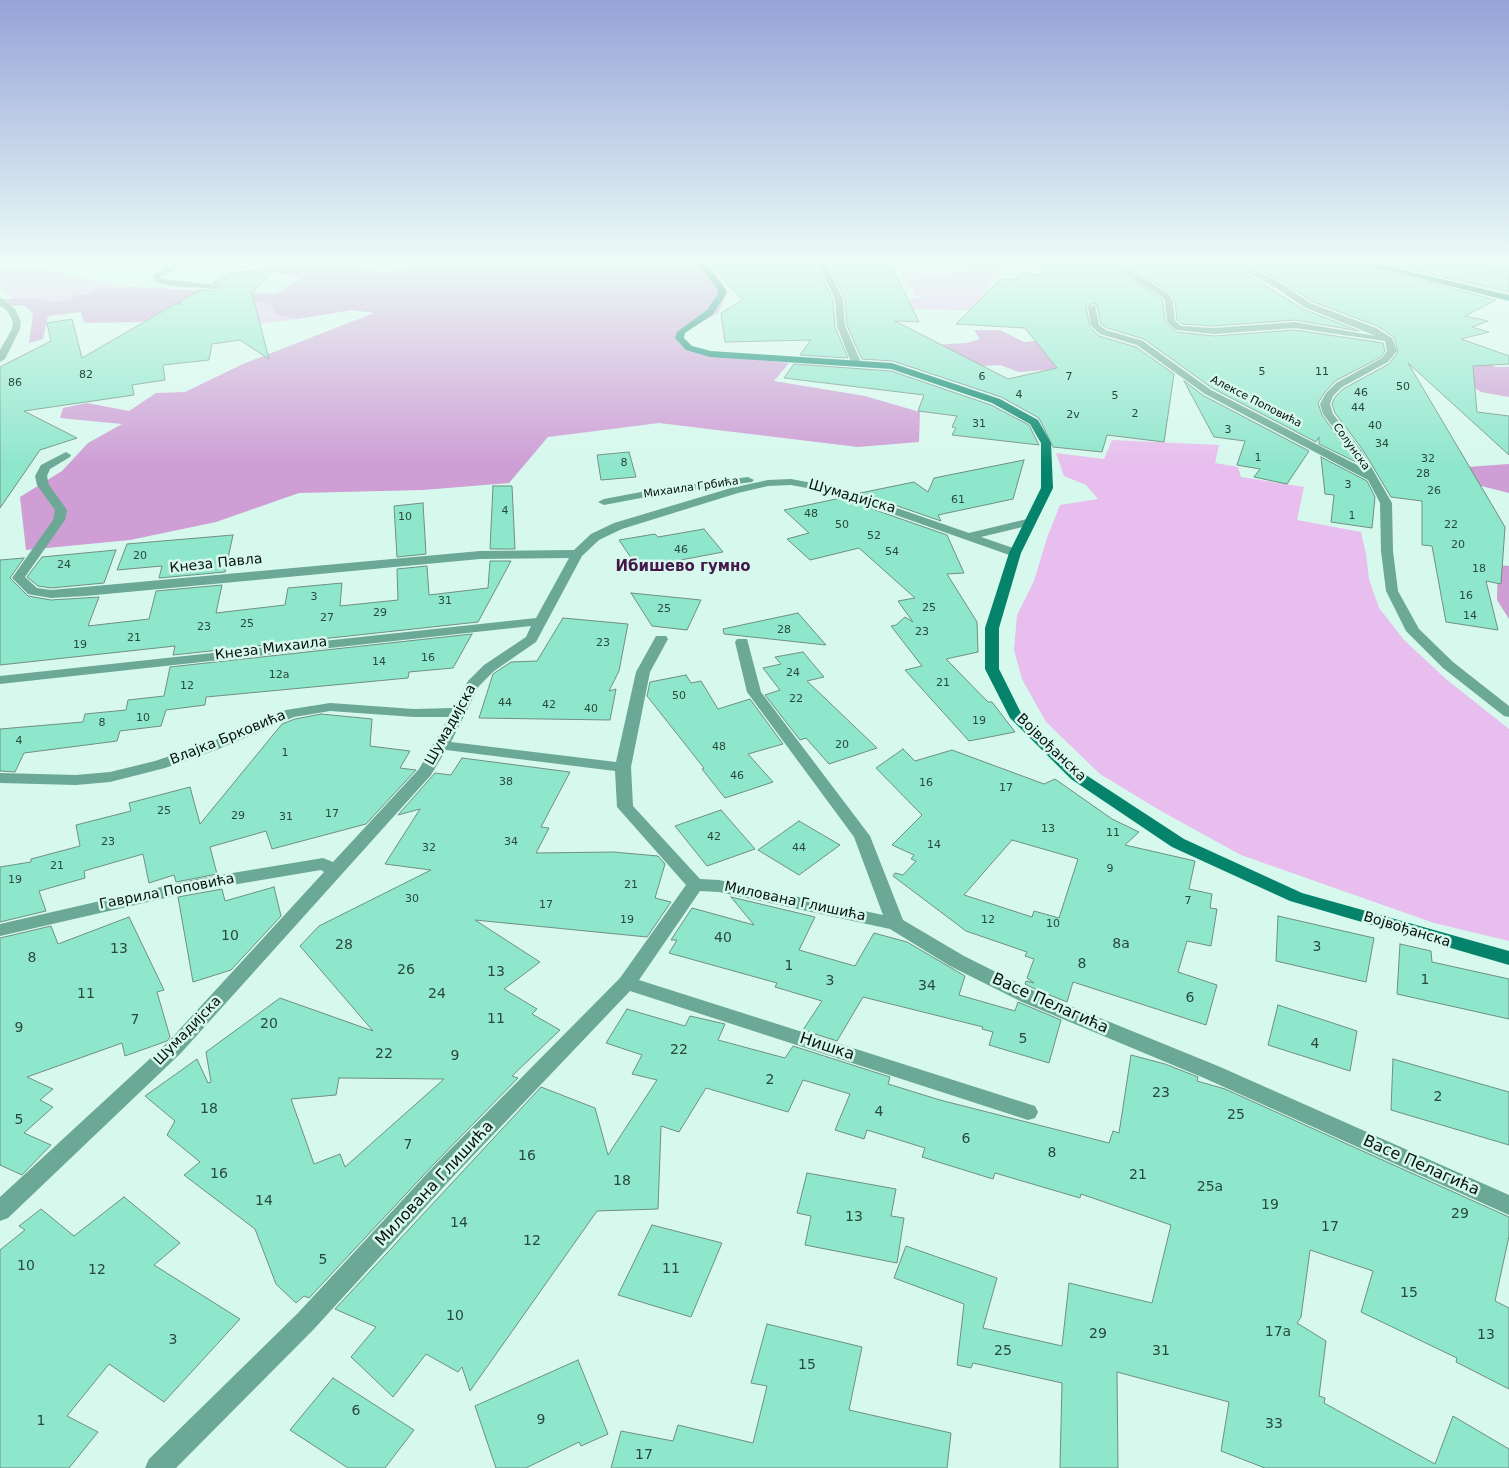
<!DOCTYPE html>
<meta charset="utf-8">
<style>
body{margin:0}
canvas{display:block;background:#d6f8ed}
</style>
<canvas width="1509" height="1468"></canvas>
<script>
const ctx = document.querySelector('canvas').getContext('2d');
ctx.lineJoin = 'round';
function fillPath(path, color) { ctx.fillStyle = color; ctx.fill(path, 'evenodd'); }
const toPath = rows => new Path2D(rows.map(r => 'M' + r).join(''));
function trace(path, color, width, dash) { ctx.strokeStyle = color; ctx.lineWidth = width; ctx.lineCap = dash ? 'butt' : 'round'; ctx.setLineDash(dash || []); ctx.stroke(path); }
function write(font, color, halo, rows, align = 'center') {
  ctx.font = font + ' "DejaVu Sans",sans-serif'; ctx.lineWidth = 5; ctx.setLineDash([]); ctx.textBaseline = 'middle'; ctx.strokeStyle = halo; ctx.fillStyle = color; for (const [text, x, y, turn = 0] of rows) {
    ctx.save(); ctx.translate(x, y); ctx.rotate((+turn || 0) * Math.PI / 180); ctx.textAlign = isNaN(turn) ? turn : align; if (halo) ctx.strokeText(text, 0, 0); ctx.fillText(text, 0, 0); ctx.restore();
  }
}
fillPath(toPath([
 [950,261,1001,263,1010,268,991,283,982,299,1013,311,902,309,897,299,920,298,911,292,916,290,906,286,900,272,949,274,965,269],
 [79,265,67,275,130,287,118,290,107,287,88,295,75,295,69,300,53,302,41,299,14,299,0,287,0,267],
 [202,298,269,303,278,315,298,319,215,329,168,307],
 [1112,440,1219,445,1215,463,1238,467,1241,477,1304,487,1297,520,1361,532,1366,554,1369,579,1379,608,1404,640,1446,679,1509,729,1509,941,1434,923,1241,855,1161,811,1100,774,1046,722,1022,679,1014,650,1017,615,1034,581,1047,538,1060,505,1098,499,1086,485,1064,476,1056,453,1104,459]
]), '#e7beed');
fillPath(toPath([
 [277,261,295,261,384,272,460,261,688,261,706,272,728,291,718,313,675,338,706,354,789,363,774,381,865,396,920,412,919,442,858,447,659,423,548,437,509,483,423,490,299,493,216,522,130,540,26,550,20,497,62,471,88,443,122,424,60,418,63,408,87,403,129,411,156,393,185,392,243,364,374,313,352,310,298,319,277,315,269,303,202,298,169,307,175,312,141,322,84,323,81,312,48,316,43,339,29,343,33,313,23,305,0,307,0,299,41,299,53,302,69,300,75,295,88,295,93,289,107,287,118,290,130,287,276,294,300,278,260,269],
 [974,330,1000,330,1024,342,1060,339,1057,369,1019,372,1000,365,982,366,933,345,967,343,980,339],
 [1467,349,1495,367,1509,367,1509,397,1481,392,1447,370],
 [1509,464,1509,493,1477,485,1453,468],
 [1498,565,1509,566,1509,619,1497,600]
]), '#ce9ed5');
const building = toPath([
 [709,261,811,261,817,267,833,300,835,327,848,358,800,355,811,340,725,342,721,313,742,300,709,261],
 [826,261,889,261,919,322,895,321,1008,379,1057,368,1025,328,956,324,1001,279,1015,280,1022,273,1043,275,1041,263,1088,265,1084,261,1102,261,1161,298,1163,302,1165,322,1176,332,1214,336,1295,330,1383,343,1385,351,1381,357,1335,381,1325,392,1318,403,1322,415,1356,462,1319,444,1319,437,1316,442,1212,388,1144,339,1107,328,1101,324,1097,305,1094,303,1086,307,1090,327,1099,336,1136,347,1174,374,1164,442,1107,435,1102,452,1053,447,1039,418,1001,397,893,361,862,359,847,326,845,298,826,261],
 [1118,261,1225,261,1303,309,1359,331,1295,320,1214,326,1182,324,1177,320,1175,301,1170,292,1118,261],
 [1243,261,1349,261,1496,300,1465,316,1488,321,1472,327,1489,332,1461,339,1509,356,1509,364,1473,366,1477,412,1509,416,1509,455,1408,363,1505,527,1501,584,1486,581,1498,630,1446,622,1432,546,1422,545,1422,501,1391,497,1363,450,1335,413,1332,404,1335,397,1343,389,1389,364,1398,352,1394,337,1377,326,1311,301,1283,282,1243,261],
 [1375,261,1416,261,1509,268,1509,292,1375,261],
 [274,269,252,293,269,359,240,340,212,344,209,360,163,365,165,380,132,385,134,395,24,411,77,438,40,450,0,508,0,367,51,341,47,323,72,319,82,358,175,304,181,304,178,302,200,290,216,291,221,289,221,285,213,283,230,273,274,269],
 [794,364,891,371,991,405,1029,425,1039,445,952,435,956,428,952,427,957,416,918,411,924,395,784,378,794,364],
 [1184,381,1204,396,1309,451,1287,484,1254,477,1260,469,1237,465,1245,441,1214,437,1184,381],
 [629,452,636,477,601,480,597,455,629,452],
 [1321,457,1367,481,1375,497,1372,528,1331,522,1334,495,1325,494,1321,457],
 [1024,460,1013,499,938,515,941,521,860,493,914,482,928,492,934,478,1024,460],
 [493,486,512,486,515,549,490,549,493,486],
 [841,498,947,535,964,573,947,574,977,622,978,652,946,659,988,702,992,702,1015,732,969,741,905,670,922,666,891,626,896,625,905,617,913,622,898,601,915,598,859,548,810,560,787,539,809,533,784,510,841,498],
 [423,503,426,554,397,557,394,506,423,503],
 [704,529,723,552,638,568,619,540,655,534,658,537,704,529],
 [233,535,225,572,159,578,162,566,117,570,127,544,233,535],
 [116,550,104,583,51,588,38,586,27,577,42,557,116,550],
 [24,558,10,578,28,596,51,600,99,597,88,626,149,619,156,591,222,585,216,613,285,605,288,588,342,583,340,606,398,600,397,569,427,566,429,595,488,588,490,561,511,561,478,622,173,655,175,646,0,665,0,560,24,558],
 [631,593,701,600,687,630,652,626,631,593],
 [798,613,826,645,724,634,723,629,798,613],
 [563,618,628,624,619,671,609,691,616,689,610,720,479,718,493,674,511,662,537,661,563,618],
 [472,634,453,668,409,672,408,678,206,697,205,705,166,710,161,726,120,731,117,741,24,753,15,772,0,771,0,729,83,722,85,714,126,710,128,700,164,696,170,667,472,634],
 [803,652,824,677,807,681,877,748,829,764,806,738,800,740,765,695,780,690,763,668,781,664,775,657,803,652],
 [686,675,691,683,701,681,718,709,750,699,783,744,748,754,773,782,725,798,702,769,704,768,647,696,650,682,686,675],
 [321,714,372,719,370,746,410,751,400,768,416,770,366,824,272,849,266,831,210,847,217,874,176,882,174,875,149,883,143,854,84,871,85,878,39,891,46,911,0,922,0,867,31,862,31,859,80,846,76,825,131,811,129,803,190,787,200,824,282,724,295,719,321,714],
 [903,749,915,761,952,750,1044,784,1055,779,1112,819,1139,832,1125,845,1195,861,1189,889,1212,894,1210,908,1217,909,1211,946,1187,941,1178,972,1217,985,1206,1025,1073,982,1067,1002,1037,990,1025,984,1026,981,1034,983,1027,978,1034,959,1025,956,1027,952,966,931,893,876,895,873,903,875,916,861,911,859,914,855,892,845,922,815,876,768,903,749],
 [1012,840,1078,859,1059,918,1034,911,1032,917,964,895,1012,840],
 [462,758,570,772,541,827,549,828,536,853,613,852,658,856,665,864,655,898,671,902,647,937,475,920,540,962,504,989,537,1009,532,1014,560,1030,512,1076,518,1078,433,1165,309,1298,304,1296,296,1303,276,1284,255,1229,184,1175,200,1162,167,1135,175,1121,145,1096,197,1059,208,1083,211,1082,206,1052,280,998,373,1031,300,946,319,926,431,870,385,864,420,809,398,815,435,773,451,775,462,758],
 [339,1078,444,1079,345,1167,340,1154,314,1164,291,1099,336,1095,339,1078],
 [721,810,755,849,707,866,675,826,721,810],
 [799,821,840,845,799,875,758,850,799,821],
 [274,887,281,916,231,970,193,982,178,897,222,889,225,901,274,887],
 [731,897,815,917,799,950,855,966,874,933,907,942,965,976,959,995,1015,1011,1018,1002,1061,1020,1049,1063,989,1045,993,1032,982,1029,983,1027,863,997,837,1041,803,1030,822,1001,775,987,777,983,669,953,677,940,671,940,692,908,754,925,731,897],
 [1278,916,1374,938,1366,982,1276,961,1278,916],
 [129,917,164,990,157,992,170,1037,167,1041,125,1056,122,1043,27,1077,53,1089,40,1100,53,1107,24,1133,51,1145,22,1175,0,1165,0,938,51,926,58,944,129,917],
 [1400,944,1431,951,1432,962,1509,979,1509,1019,1397,994,1400,944],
 [1278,1005,1357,1031,1350,1071,1268,1045,1278,1005],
 [627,1009,685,1026,690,1016,725,1024,718,1040,785,1058,793,1046,890,1077,888,1084,940,1100,1109,1143,1113,1131,1119,1133,1131,1055,1165,1064,1198,1077,1197,1081,1225,1089,1509,1217,1509,1236,1495,1301,1509,1308,1509,1389,1456,1362,1457,1358,1361,1312,1373,1271,1310,1250,1301,1317,1297,1323,1326,1341,1319,1396,1325,1398,1324,1403,1435,1464,1453,1416,1509,1449,1509,1468,1265,1468,1221,1451,1229,1402,1117,1372,1118,1468,1060,1468,1062,1383,973,1363,971,1368,957,1365,964,1304,894,1278,906,1246,997,1278,983,1328,1062,1346,1069,1283,1152,1303,1171,1225,1081,1194,1080,1198,995,1173,993,1179,922,1157,925,1148,867,1130,864,1139,835,1130,850,1094,803,1080,788,1112,706,1088,679,1132,661,1126,658,1209,597,1211,470,1391,462,1367,458,1372,426,1354,393,1397,351,1357,376,1327,335,1309,541,1087,595,1108,608,1155,657,1080,632,1074,642,1055,606,1043,627,1009],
 [1393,1059,1509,1092,1509,1145,1391,1110,1393,1059],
 [807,1173,896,1189,891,1216,904,1218,897,1263,805,1245,811,1216,797,1213,807,1173],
 [124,1197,180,1243,154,1265,240,1319,164,1402,109,1364,67,1416,98,1432,69,1468,0,1468,0,1250,25,1230,19,1226,41,1209,74,1236,124,1197],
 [652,1225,722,1243,691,1317,618,1295,652,1225],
 [767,1324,862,1347,849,1410,951,1433,947,1468,611,1468,621,1431,673,1441,678,1425,753,1443,767,1386,751,1383,767,1324],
 [578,1360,608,1434,581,1446,579,1442,526,1468,496,1468,475,1406,578,1360],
 [333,1378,414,1430,385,1468,348,1468,290,1430,333,1378]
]);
fillPath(building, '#8ee6cb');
trace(building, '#6f8f84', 1);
fillPath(toPath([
 [180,261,191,261,161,277,163,279,216,285,220,287,216,289,173,286,157,283,152,276,180,261],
 [813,261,825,263,843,299,845,326,861,362,859,364,851,362,837,326,835,299,819,266,813,261],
 [1104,261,1114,261,1168,293,1173,301,1175,321,1181,326,1214,328,1295,322,1376,336,1304,307,1276,288,1227,261,1238,261,1282,284,1310,303,1376,328,1392,338,1397,351,1388,362,1342,387,1333,396,1330,404,1333,414,1362,451,1392,503,1393,551,1398,591,1419,629,1453,662,1509,706,1509,717,1504,716,1443,668,1406,631,1386,591,1381,551,1380,503,1368,480,1205,394,1137,345,1100,334,1091,326,1088,307,1095,305,1099,325,1106,330,1143,341,1211,390,1361,467,1352,452,1323,414,1320,404,1326,393,1336,383,1382,358,1387,351,1385,341,1295,328,1214,334,1176,330,1167,322,1165,301,1162,297,1104,261],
 [0,297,15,309,21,322,20,329,5,359,0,362,0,350,12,329,13,322,8,312,0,305,0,297],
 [66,452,71,455,70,457,50,469,47,476,49,485,67,510,65,520,25,577,37,588,51,590,480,551,574,550,591,534,614,523,731,488,768,480,791,479,839,488,969,533,1031,518,1035,520,1035,524,981,537,1019,550,1021,553,1019,556,1015,557,833,493,791,485,768,486,738,493,622,529,599,540,582,556,536,642,494,671,479,686,451,742,616,762,636,672,656,636,666,636,668,639,650,672,631,767,633,806,700,879,719,880,883,915,854,837,747,692,735,642,737,639,747,639,761,692,870,836,903,920,964,956,1036,992,1218,1066,1509,1195,1509,1215,1204,1078,1022,1002,950,966,890,929,719,892,700,891,639,980,1035,1106,1038,1112,1035,1118,1028,1120,630,991,450,1180,314,1329,176,1468,145,1468,149,1459,298,1313,434,1166,620,978,686,885,617,807,615,771,446,750,431,775,181,1053,8,1218,0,1221,0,1197,167,1043,324,872,321,870,196,891,0,936,0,924,196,879,323,858,333,862,419,769,449,717,414,717,330,711,294,717,216,750,165,768,110,782,76,785,0,783,0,773,76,775,110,772,155,761,206,744,286,710,330,703,414,709,454,708,468,681,484,665,526,637,531,626,0,684,0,676,536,618,569,558,480,559,85,596,51,598,33,595,28,594,12,578,53,520,55,510,37,485,35,476,41,465,66,452],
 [748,477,754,480,752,482,662,494,604,505,598,502,604,499,662,488,748,477]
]), '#6ba895');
fillPath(toPath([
 [691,261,701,261,708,265,725,288,726,294,713,314,685,333,684,338,692,346,711,351,892,363,1000,399,1038,420,1051,443,1053,488,1021,553,999,628,999,669,1021,713,1083,773,1184,839,1302,893,1509,951,1509,965,1290,901,1172,847,1071,779,1010,718,985,669,985,628,1009,553,1041,488,1041,443,1030,424,992,403,891,369,710,357,686,350,675,338,677,332,707,310,718,294,717,288,702,269,691,261],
 [1351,261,1366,261,1509,295,1509,301,1351,261]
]), '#05846b');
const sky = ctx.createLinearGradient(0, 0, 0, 467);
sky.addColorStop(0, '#95a3d8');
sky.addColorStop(0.56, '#edfcf7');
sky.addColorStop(1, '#edfcf700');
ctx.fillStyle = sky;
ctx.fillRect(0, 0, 1509, 467);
write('11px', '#29483e', null, [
 ["5",1262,372],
 ["11",1322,372],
 ["82",86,375],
 ["6",982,377],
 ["7",1069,377],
 ["86",15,383],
 ["50",1403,387],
 ["46",1361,393],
 ["4",1019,395],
 ["5",1115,396],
 ["44",1358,408],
 ["2",1135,414],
 ["2v",1073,415],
 ["31",979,424],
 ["40",1375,426],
 ["3",1228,430],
 ["34",1382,444],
 ["1",1258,458],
 ["32",1428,459],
 ["8",624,463],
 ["28",1423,474],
 ["3",1348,485],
 ["26",1434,491],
 ["61",958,500],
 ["4",505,511],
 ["48",811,514],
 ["1",1352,516],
 ["10",405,517],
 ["50",842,525],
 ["22",1451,525],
 ["52",874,536],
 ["20",1458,545],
 ["46",681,550],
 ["54",892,552],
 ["20",140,556],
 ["24",64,565],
 ["18",1479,569],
 ["16",1466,596],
 ["3",314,597],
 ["31",445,601],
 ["25",929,608],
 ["25",664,609],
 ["29",380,613],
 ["14",1470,616],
 ["27",327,618],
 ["25",247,624],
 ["23",204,627],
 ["28",784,630],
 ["23",922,632],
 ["21",134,638],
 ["23",603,643],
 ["19",80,645],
 ["16",428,658],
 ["14",379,662],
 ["24",793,673],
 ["12a",279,675],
 ["21",943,683],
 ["12",187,686],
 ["50",679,696],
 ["22",796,699],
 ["44",505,703],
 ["42",549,705],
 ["40",591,709],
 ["10",143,718],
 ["19",979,721],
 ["8",102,723],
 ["4",19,741],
 ["20",842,745],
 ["48",719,747],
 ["1",285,753],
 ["46",737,776],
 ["38",506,782],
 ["16",926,783],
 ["17",1006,788],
 ["25",164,811],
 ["17",332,814],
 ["29",238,816],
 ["31",286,817],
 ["13",1048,829],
 ["11",1113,833],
 ["42",714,837],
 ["23",108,842],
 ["34",511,842],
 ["14",934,845],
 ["32",429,848],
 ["44",799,848],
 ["21",57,866],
 ["9",1110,869],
 ["19",15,880],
 ["21",631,885],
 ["30",412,899],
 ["7",1188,901],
 ["17",546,905],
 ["19",627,920],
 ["12",988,920],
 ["10",1053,924]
]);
write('11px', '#07130f', '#d6f8ed', [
 ["Алексе Поповића",1256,402,27],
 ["Солунска",1351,447,54],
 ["Михаила Грбића",691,488,-8]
]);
write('14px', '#07130f', '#d6f8ed', [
 ["Шумадијска",852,497,16],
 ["Кнеза Павла",216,564,-6],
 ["Кнеза Михаила",271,649,-7],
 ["Шумадијска",451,725,-61],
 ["Влајка Брковића",228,738,-22],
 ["Војвођанска",1051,748,44],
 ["Гаврила Поповића",167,892,-11],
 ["Милована Глишића",795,902,12],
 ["Војвођанска",1407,930,17],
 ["Шумадијска",188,1031,-46]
]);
write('14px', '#29483e', null, [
 ["10",230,936],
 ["40",723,938],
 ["8a",1121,944],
 ["28",344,945],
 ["3",1317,947],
 ["13",119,949],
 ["8",32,958],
 ["8",1082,964],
 ["1",789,966],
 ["26",406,970],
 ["13",496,972],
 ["1",1425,980],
 ["3",830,981],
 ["34",927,986],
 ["11",86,994],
 ["24",437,994],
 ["6",1190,998],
 ["11",496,1019],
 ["7",135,1020],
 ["20",269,1024],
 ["9",19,1028],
 ["5",1023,1039],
 ["4",1315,1044],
 ["22",679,1050],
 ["22",384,1054],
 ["9",455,1056],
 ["2",770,1080],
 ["23",1161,1093],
 ["2",1438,1097],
 ["18",209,1109],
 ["4",879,1112],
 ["25",1236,1115],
 ["5",19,1120],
 ["6",966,1139],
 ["7",408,1145],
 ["8",1052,1153],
 ["16",527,1156],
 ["16",219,1174],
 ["21",1138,1175],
 ["18",622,1181],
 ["25a",1210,1187],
 ["14",264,1201],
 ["19",1270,1205],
 ["29",1460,1214],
 ["13",854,1217],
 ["14",459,1223],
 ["17",1330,1227],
 ["12",532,1241],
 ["5",323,1260],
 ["10",26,1266],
 ["11",671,1269],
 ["12",97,1270],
 ["15",1409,1293],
 ["10",455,1316],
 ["17a",1278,1332],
 ["29",1098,1334],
 ["13",1486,1335],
 ["3",173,1340],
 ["25",1003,1351],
 ["31",1161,1351],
 ["15",807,1365],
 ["6",356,1411],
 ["9",541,1420],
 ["1",41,1421],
 ["33",1274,1424],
 ["17",644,1455]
]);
write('bold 15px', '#45184b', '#d6f8ed', [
 ["Ибишево гумно",683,567]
]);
write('16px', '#07130f', '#d6f8ed', [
 ["Васе Пелагића",1050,1004,24],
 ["Нишка",827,1047,18],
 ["Васе Пелагића",1421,1166,24],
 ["Милована Глишића",435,1184,-47]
]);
</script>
